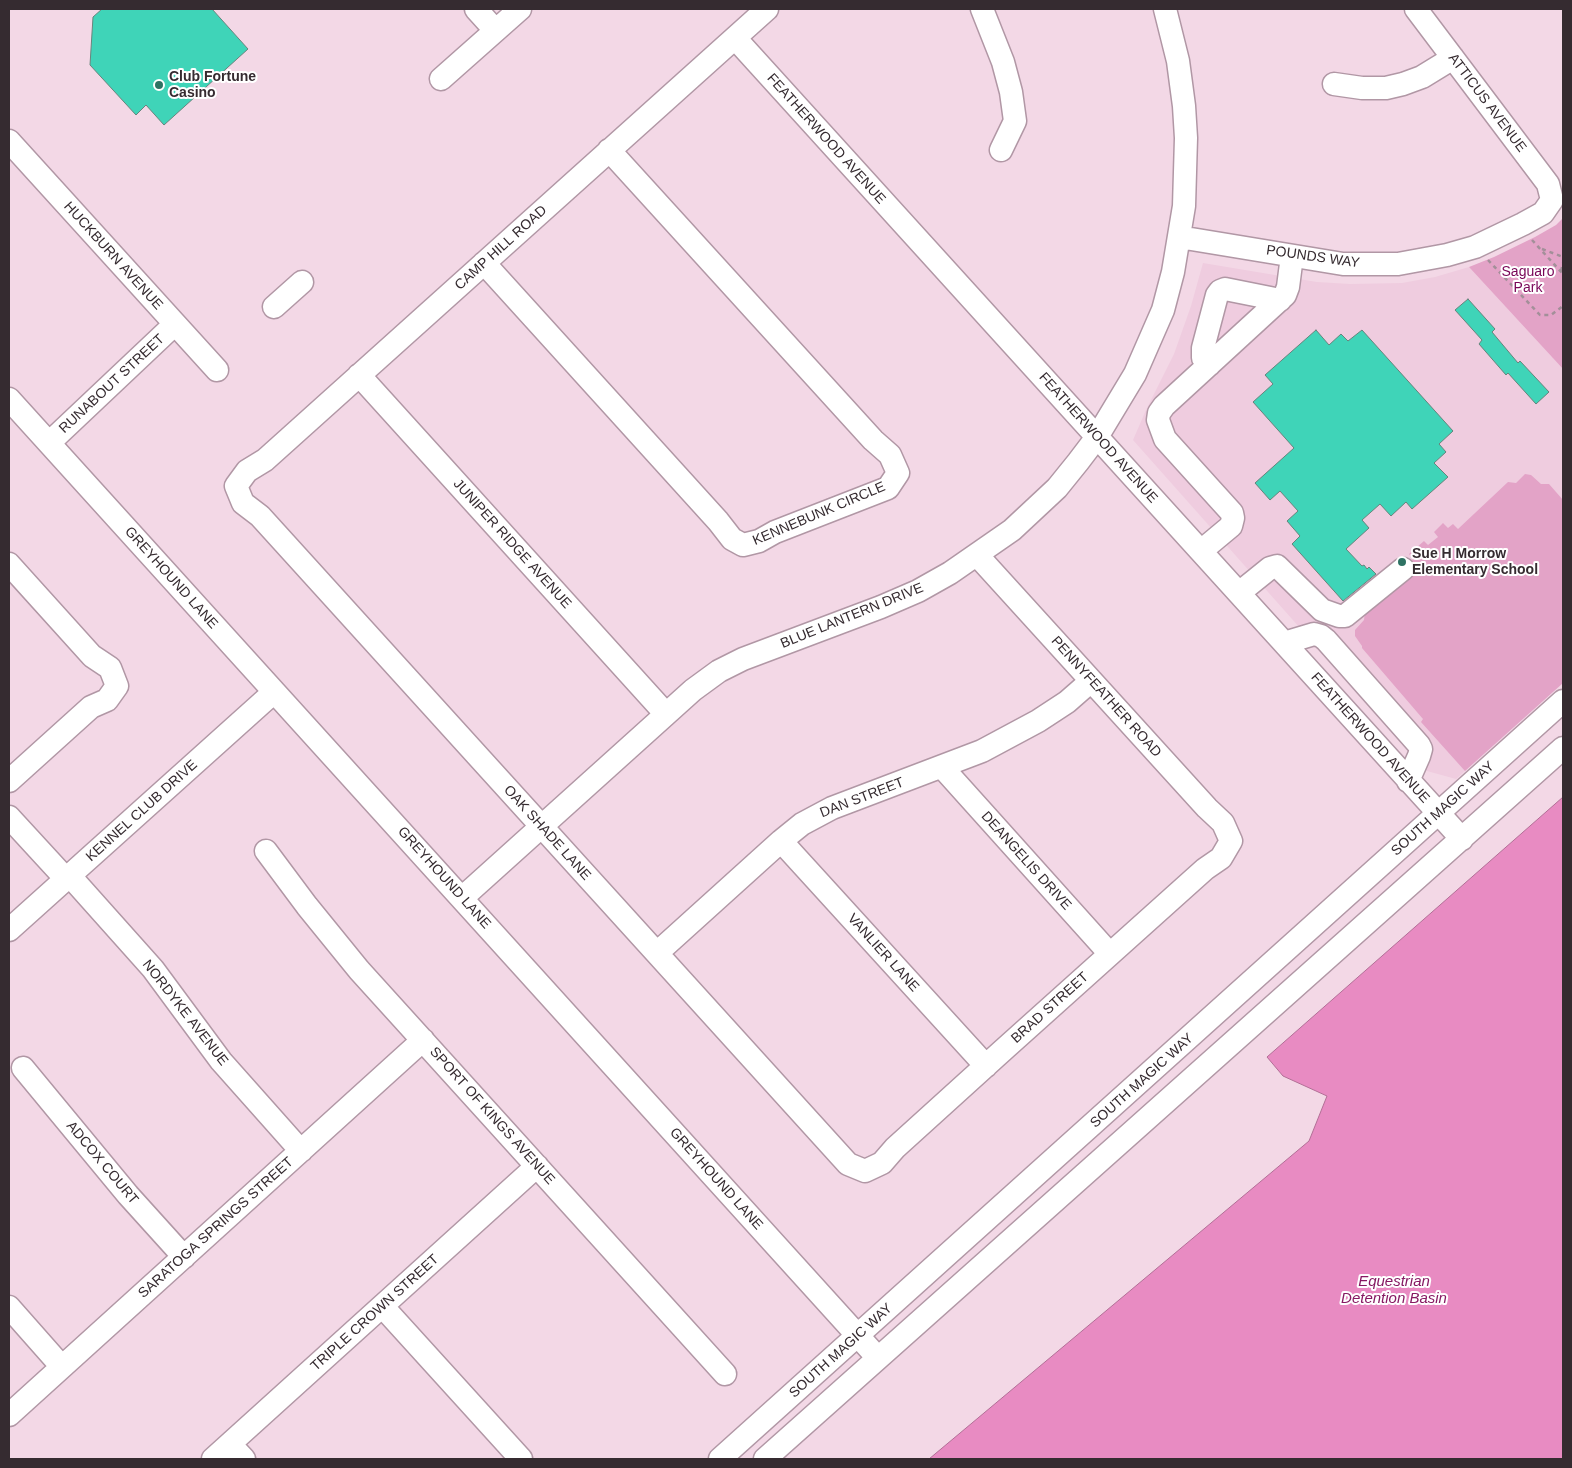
<!DOCTYPE html>
<style>
body{margin:0}
#map{position:relative;width:1572px;height:1468px;overflow:hidden;background:#f3d8e6;font-family:Arial,sans-serif}
canvas{display:block}
.frame{position:absolute;inset:0;border:10px solid #352b30;pointer-events:none}
</style>
<div id="map">
<canvas width="1572" height="1468"></canvas>
<div class="frame"></div>
</div>
<script>
const ctx = document.querySelector('canvas').getContext('2d');
ctx.lineJoin = 'round';
function fillPath(path, color) { ctx.fillStyle = color; ctx.fill(path, 'evenodd'); }
const toPath = rows => new Path2D(rows.map(r => 'M' + r).join(''));
function trace(path, color, width, dash) { ctx.strokeStyle = color; ctx.lineWidth = width; ctx.lineCap = dash ? 'butt' : 'round'; ctx.setLineDash(dash || []); ctx.stroke(path); }
function write(font, color, halo, rows, align = 'center') {
  ctx.font = font + ' Arial,sans-serif'; ctx.lineWidth = 4; ctx.setLineDash([]); ctx.textBaseline = 'middle'; ctx.strokeStyle = halo; ctx.fillStyle = color; for (const [text, x, y, turn = 0] of rows) {
    ctx.save(); ctx.translate(x, y); ctx.rotate((+turn || 0) * Math.PI / 180); ctx.textAlign = isNaN(turn) ? turn : align; if (halo) ctx.strokeText(text, 0, 0); ctx.fillText(text, 0, 0); ctx.restore();
  }
}
fillPath(toPath([
 [1203,263,1317,282,1350,284,1402,283,1435,277,1469,267,1563,369,1563,683,1456,779,1427,771,1133,440,1146,410,1174,354,1191,306]
]), '#efccdf');
fillPath(toPath([
 [1563,218,1563,369,1469,267,1494,257,1535,237,1556,225],
 [1525,474,1531,475,1541,484,1549,484,1563,500,1563,683,1465,771,1421,722,1423,719,1362,648,1362,646,1355,636,1355,630,1364,620,1365,611,1413,559,1409,554,1424,541,1428,545,1438,537,1434,532,1443,523,1448,528,1453,524,1458,529,1508,482,1516,483]
]), '#e3a3c7');
const water = toPath([
 [1563,797,1563,1459,929,1459,1309,1141,1327,1096,1283,1076,1267,1057,1563,797]
]);
fillPath(water, '#e88bc2');
trace(water, '#b26e96', 1);
const building = toPath([
 [102,9,212,9,248,49,164,125,146,105,136,115,90,65,93,17,102,9],
 [1468,299,1495,329,1492,332,1518,363,1520,361,1549,392,1536,404,1508,373,1506,375,1479,344,1482,340,1455,310,1468,299],
 [1316,330,1329,345,1341,334,1348,341,1362,330,1453,431,1439,444,1446,452,1434,463,1448,477,1412,509,1406,502,1391,516,1380,504,1362,520,1369,528,1346,549,1362,566,1364,565,1367,569,1369,567,1376,574,1343,601,1292,544,1300,536,1287,521,1298,511,1280,491,1270,500,1255,483,1294,448,1253,402,1273,384,1265,375,1316,330]
]);
fillPath(building, '#3fd4b8');
trace(building, '#66847c', 1);
const minor = toPath([
 [476,9,495,30],
 [767,9,265,460,247,471,236,486,243,503,260,516,848,1164,865,1171,882,1163,895,1148,1001,1052,1205,869,1221,858,1231,841,1223,823,1207,808,977,555],
 [982,9,1003,62,1011,92,1015,121,1001,150],
 [735,38,1462,839],
 [441,79,520,9],
 [1334,84,1362,88,1386,88,1403,84,1422,77,1453,58],
 [9,141,217,370],
 [1179,237,1343,264,1398,264,1447,255,1475,247,1523,224,1543,213,1552,200,1548,184,1416,9],
 [484,263,718,521,732,539,743,545,759,541,775,532,888,488,898,473,890,455,873,440,609,150],
 [274,307,302,282],
 [1209,365,1203,358,1203,348,1217,295,1220,291,1225,289,1280,300],
 [359,375,665,713],
 [9,399,878,1358],
 [49,443,175,324],
 [1201,551,1231,526,1233,518,1232,513,1165,439,1158,420,1159,413,1164,406,1285,295,1288,287,1292,256],
 [9,564,92,656,110,668,117,686,107,700,91,707,9,781],
 [1239,593,1270,568,1277,566,1322,610,1339,616,1345,616,1403,569],
 [1284,643,1314,634,1321,636,1326,640,1419,745,1421,749,1419,756,1408,781],
 [942,767,1110,954],
 [9,817,66,879],
 [781,841,986,1066],
 [266,851,307,906,359,970,725,1374],
 [70,876,153,969,221,1061,301,1151],
 [462,898,693,690,719,671,743,659,881,607,918,591,950,573,1012,530,1057,488,1078,462,1097,437,1135,374,1163,310,1173,272,1184,206,1186,138,1184,106,1178,61,1165,9],
 [9,930,274,692],
 [657,953,781,841,802,824,832,808,982,751,1038,721,1067,702,1091,681],
 [23,1068,128,1195,184,1257],
 [9,1307,62,1367],
 [383,1307,521,1459],
 [9,1415,423,1040],
 [230,1444,244,1459],
 [213,1459,537,1166],
 [720,1459,1563,701],
 [765,1459,1563,748]
]);
trace(minor, '#b197a5', 25);
trace(toPath([
 [1532,240,1563,274],
 [1542,249,1563,257],
 [1488,260,1540,315,1551,315,1563,306],
 [1561,271,1563,263]
]), '#a38f99', 2.5, [4, 4]);
trace(minor, '#fff', 22);
for (const [x, y, r, color] of [
 [159,85,5,"#2e7263"],
 [1402,562,5,"#2e7263"]
]) { const dot = new Path2D(); dot.arc(x, y, r, 0, 2 * Math.PI); ctx.fillStyle = color; ctx.fill(dot); trace(dot, '#fff', 2); }
write('bold 14px', '#352b30', '#fff', [
 ["Club Fortune",169,77],
 ["Casino",169,93],
 ["Sue H Morrow",1412,554],
 ["Elementary School",1412,570]
], 'left');
write('14px', '#352b30', '#fff', [
 ["ATTICUS AVENUE",1487,103,53],
 ["FEATHERWOOD AVENUE",826,139,48],
 ["CAMP HILL ROAD",501,248,-42],
 ["HUCKBURN AVENUE",113,256,48],
 ["POUNDS WAY",1313,257,8],
 ["RUNABOUT STREET",112,384,-43],
 ["FEATHERWOOD AVENUE",1098,438,48],
 ["KENNEBUNK CIRCLE",819,514,-23],
 ["JUNIPER RIDGE AVENUE",512,544,48],
 ["GREYHOUND LANE",171,578,48],
 ["BLUE LANTERN DRIVE",852,616,-22],
 ["PENNYFEATHER ROAD",1106,697,48],
 ["FEATHERWOOD AVENUE",1370,738,48],
 ["DAN STREET",862,798,-21],
 ["SOUTH MAGIC WAY",1443,809,-42],
 ["KENNEL CLUB DRIVE",142,811,-42],
 ["OAK SHADE LANE",547,833,48],
 ["DEANGELIS DRIVE",1026,861,48],
 ["GREYHOUND LANE",444,878,48],
 ["VANLIER LANE",883,953,48],
 ["BRAD STREET",1050,1008,-42],
 ["NORDYKE AVENUE",185,1013,52],
 ["SOUTH MAGIC WAY",1142,1081,-42],
 ["SPORT OF KINGS AVENUE",492,1116,48],
 ["ADCOX COURT",102,1163,50],
 ["GREYHOUND LANE",716,1179,48],
 ["SARATOGA SPRINGS STREET",216,1228,-42],
 ["TRIPLE CROWN STREET",375,1313,-42],
 ["SOUTH MAGIC WAY",841,1351,-42]
]);
write('14px', '#780557', '#fff', [
 ["Saguaro",1528,272],
 ["Park",1528,288]
]);
write('italic 15px', '#861a63', '#fff', [
 ["Equestrian",1394,1282],
 ["Detention Basin",1394,1299]
]);
</script>
